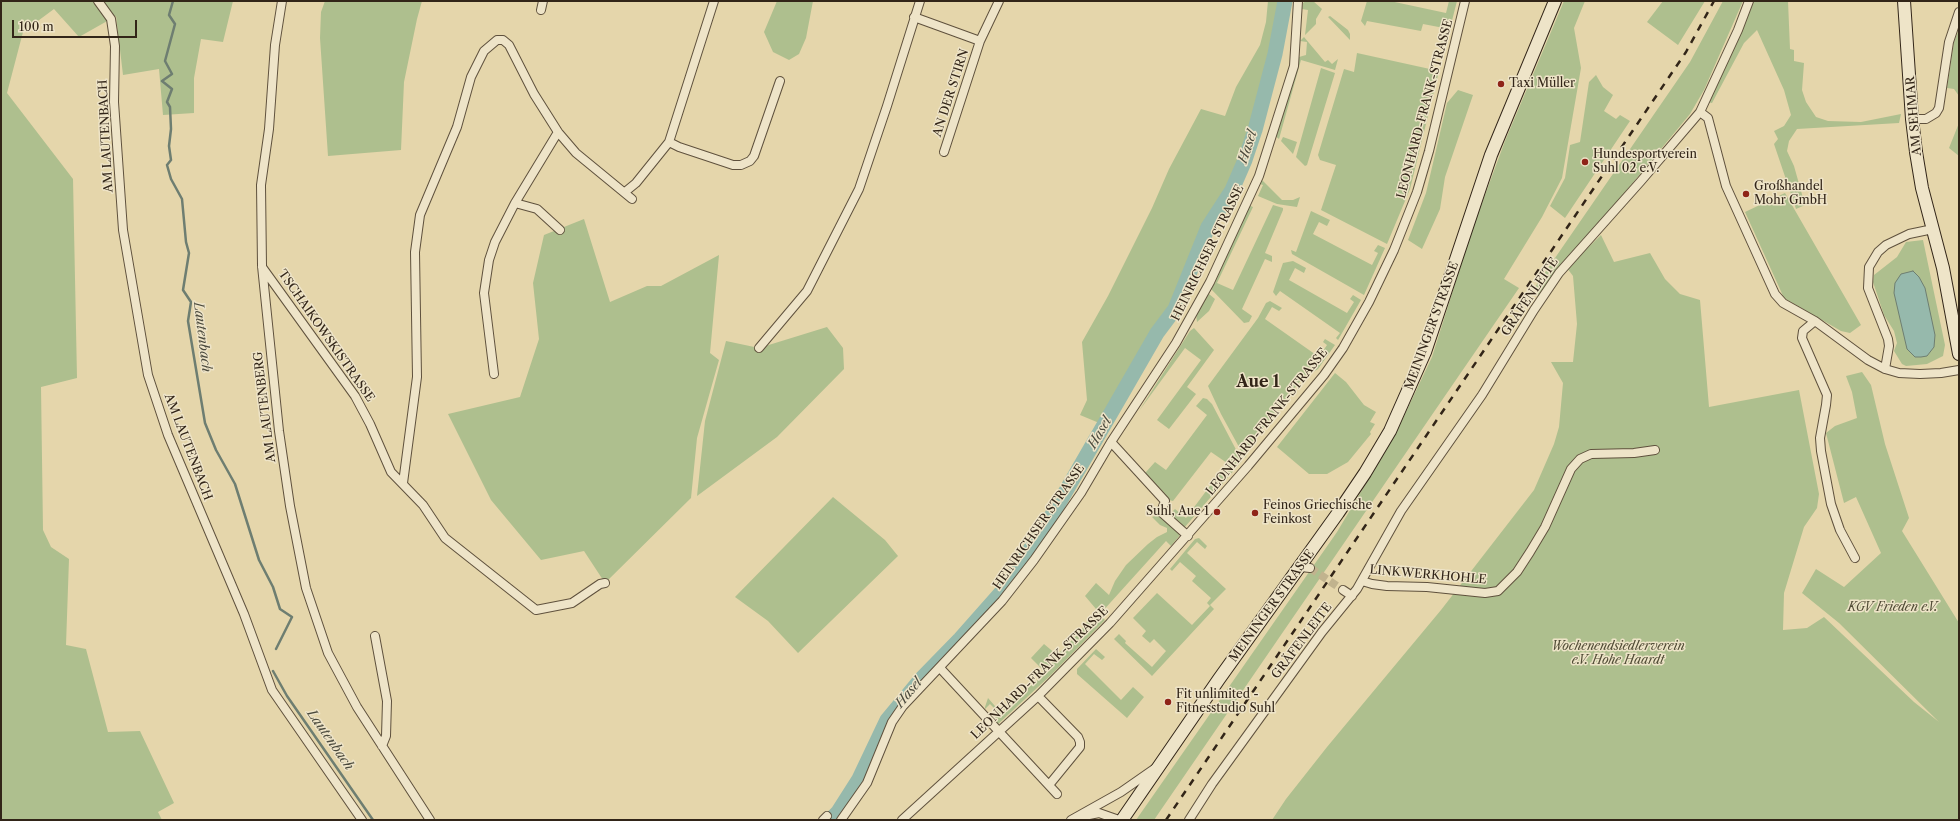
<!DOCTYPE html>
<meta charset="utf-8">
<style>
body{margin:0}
#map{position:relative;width:1960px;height:821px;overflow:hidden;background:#e5d6ab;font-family:"Libre Caslon Text",serif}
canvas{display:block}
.frame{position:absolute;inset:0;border:2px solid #322518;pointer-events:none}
.scale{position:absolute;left:12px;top:20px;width:125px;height:18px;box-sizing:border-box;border:2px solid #322518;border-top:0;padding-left:5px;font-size:12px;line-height:14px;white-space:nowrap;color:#322518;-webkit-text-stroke:3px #eee4c8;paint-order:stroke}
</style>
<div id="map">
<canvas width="1960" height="821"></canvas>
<div class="frame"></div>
<div class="scale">100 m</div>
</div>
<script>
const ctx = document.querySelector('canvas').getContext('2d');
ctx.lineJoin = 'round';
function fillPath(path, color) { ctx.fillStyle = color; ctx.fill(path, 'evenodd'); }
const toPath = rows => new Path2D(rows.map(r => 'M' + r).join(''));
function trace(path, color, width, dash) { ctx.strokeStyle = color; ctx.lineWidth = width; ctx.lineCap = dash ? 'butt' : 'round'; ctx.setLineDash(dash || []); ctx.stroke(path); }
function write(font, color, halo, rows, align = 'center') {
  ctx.font = font + ' "Libre Caslon Text",serif'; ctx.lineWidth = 3; ctx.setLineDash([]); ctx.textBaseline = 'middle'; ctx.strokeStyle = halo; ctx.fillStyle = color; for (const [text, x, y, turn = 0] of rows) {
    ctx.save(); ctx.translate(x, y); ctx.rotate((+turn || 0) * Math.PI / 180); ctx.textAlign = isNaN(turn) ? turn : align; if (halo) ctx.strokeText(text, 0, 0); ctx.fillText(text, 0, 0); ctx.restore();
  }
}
fillPath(toPath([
 [1,1,233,1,223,42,201,39,194,78,194,113,163,115,159,69,123,75,116,16,79,37,54,9,23,32,7,93,73,179,77,378,41,387,43,530,51,547,69,559,66,645,86,649,108,732,140,731,174,803,158,812,162,820,1,820],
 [325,1,422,1,417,19,404,82,401,150,328,156,320,38,321,12],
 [777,1,813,1,806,38,799,54,789,60,773,52,764,32],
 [1268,1,1285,1,1283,20,1255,130,1245,160,1232,190,1208,227,1175,309,1157,333,1104,425,1080,415,1087,400,1082,342,1108,296,1152,208,1169,169,1201,109,1225,116,1236,87,1260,45,1266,22],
 [1306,1,1313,1,1322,9,1316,19,1316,24,1305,35,1308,10,1302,9,1303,3],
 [1367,1,1390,1,1446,13,1449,1,1457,1,1446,44,1444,44,1441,43,1444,28,1423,24,1421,31,1367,21,1365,26,1361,21],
 [1564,1,1585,1,1574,28,1581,68,1562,178,1542,217,1504,279,1519,288,1154,820,1136,820,1337,532,1395,435,1432,357,1472,230,1505,141],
 [1663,1,1705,1,1678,45,1647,22],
 [1723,1,1743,1,1704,90,1690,114,1538,297,1535,287,1690,62],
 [1754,1,1788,1,1790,49,1794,50,1794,61,1804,63,1802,90,1806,102,1816,117,1828,121,1861,122,1901,114,1899,123,1797,129,1789,141,1787,151,1794,166,1805,205,1796,209,1774,144,1778,139,1774,131,1784,126,1791,115,1784,90,1757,30,1744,43,1712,103,1706,102],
 [1330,16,1348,30,1350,34,1350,40,1328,17],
 [1959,29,1959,96,1954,89,1947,88,1954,42],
 [1304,37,1325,62,1328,60,1332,64,1338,59,1335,70,1301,60,1279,139,1274,135,1299,57,1306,55,1307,42,1300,41],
 [1357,53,1439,71,1410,189,1387,244,1321,210,1336,165,1320,160,1318,155,1344,69,1354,72],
 [1321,68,1335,73,1307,165,1305,166,1296,157],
 [1596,75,1603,87,1613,95,1604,111,1616,119,1620,115,1630,121,1565,218,1550,206,1565,178,1570,145,1580,142,1589,82],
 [1458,90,1473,95,1445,177,1440,209,1422,249,1408,240,1426,193,1447,103],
 [1959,123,1959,156,1949,148],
 [1283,137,1297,142,1293,154,1281,141],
 [1260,178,1282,200,1293,200,1300,197,1297,207,1277,204,1258,196,1263,185,1257,183],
 [1785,193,1861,325,1850,333,1841,331,1784,298,1745,212],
 [1248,205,1253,207,1217,283,1233,290,1273,205,1283,208,1283,210,1265,253,1272,256,1272,262,1265,259,1242,309,1252,316,1249,322,1244,323,1211,289,1211,283],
 [1311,211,1330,220,1327,226,1319,222,1313,234,1372,265,1378,253,1374,251,1378,245,1385,248,1364,295,1292,254,1291,250,1296,252],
 [584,219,610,302,647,286,661,286,719,255,710,353,719,360,697,438,691,498,605,583,584,551,541,560,491,500,448,414,520,397,539,339,533,283,544,235],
 [1601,235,1614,262,1650,253,1665,279,1680,294,1700,300,1709,407,1799,390,1819,494,1817,508,1804,527,1784,593,1783,630,1807,628,1824,617,1914,702,1939,722,1839,623,1802,593,1816,569,1844,587,1881,553,1856,497,1844,503,1826,433,1835,426,1857,418,1852,392,1846,376,1862,372,1871,385,1885,444,1909,518,1902,531,1959,623,1959,820,1272,820,1286,799,1327,747,1441,610,1534,490,1554,444,1559,427,1563,383,1551,362,1573,362,1577,324,1573,276,1567,268],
 [1923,240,1945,345,1943,356,1927,364,1906,366,1902,364,1894,351,1897,343,1894,331,1884,315,1873,282,1874,275,1897,257,1906,242],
 [1293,261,1306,268,1304,273,1295,268,1289,280,1347,313,1354,302,1350,299,1353,295,1361,300,1338,340,1336,338,1340,333,1280,291,1276,296,1273,292,1283,263],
 [1209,294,1215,299,1209,311,1197,322,1196,314,1204,297],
 [1270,301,1282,308,1279,311,1272,307,1265,319,1319,357,1327,345,1323,342,1325,339,1335,345,1318,369,1302,379,1257,436,1245,458,1221,414,1208,386,1258,318,1266,303],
 [827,327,843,348,844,369,777,437,697,496,705,421,726,341,759,348],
 [1194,328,1214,350,1187,387,1196,394,1169,429,1157,420,1201,360,1185,348,1139,411,1190,331],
 [1335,373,1346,382,1364,405,1376,412,1370,422,1375,424,1370,432,1371,434,1348,462,1327,474,1309,474,1277,447],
 [1203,398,1207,399,1212,404,1242,461,1184,528,1172,515,1173,511,1175,509,1186,518,1227,463,1211,452,1173,501,1169,500,1145,476,1146,472,1155,462,1166,470,1207,415,1196,406],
 [833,497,885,540,898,556,798,653,768,621,735,597],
 [1157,515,1161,516,1180,535,1171,546,1166,541,1101,613,1100,615,1105,620,1051,675,997,725,991,718,998,712,990,704,985,709,985,707,988,698,1001,713,1012,699,1036,682,1044,671,1031,658,1044,644,1057,655,1079,633,1096,609,1085,596,1096,583,1109,595,1115,581,1126,565,1148,544,1157,537,1167,532,1167,528,1160,525,1152,517],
 [1199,538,1207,546,1205,549,1197,542,1187,553,1226,589,1210,605,1214,609,1152,676,1114,639,1119,634,1126,641,1125,643,1152,667,1166,651,1154,639,1150,643,1142,636,1146,631,1133,618,1157,593,1192,625,1210,606,1207,603,1211,598,1192,581,1196,576,1180,562,1172,571,1170,569,1195,539],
 [1096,649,1105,657,1102,660,1094,654,1085,664,1121,700,1133,687,1144,697,1127,718,1077,674,1077,669]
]), '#aebf8e');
const water = toPath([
 [1913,271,1919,277,1925,288,1935,335,1934,347,1927,356,1921,357,1915,357,1907,349,1894,293,1895,283,1901,274,1913,271]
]);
fillPath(water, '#96b9ac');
trace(water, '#6e7e71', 1);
trace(toPath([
 [173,1,169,15,175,24,165,61,172,74,162,81,172,89,167,102,170,107,171,129,169,146,171,160,167,165,171,179,182,199,186,242,189,253,183,290,191,302,188,321,205,423,216,450,235,484,259,560,273,587,280,609,292,617,276,649],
 [273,671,287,696,373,820]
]), '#6e7e71', 2.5);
trace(toPath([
 [830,820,838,812,859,779,887,720,921,679,960,639,1006,587,1055,510,1157,333,1175,309,1208,227,1232,190,1245,160,1255,130,1275,54,1285,1]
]), '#96b9ac', 15);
trace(toPath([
 [1310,568,1343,590]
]), '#c1b38e', 8, [8, 4]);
const minor = toPath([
 [98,1,111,19,115,46,114,102,123,230,148,375,168,435,244,614,272,690,362,820],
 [282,1,275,45,269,129,261,185,262,266,279,431,290,506,306,588,328,653,357,707,430,820],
 [541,10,543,1],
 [914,17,980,41],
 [1700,112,1708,118,1726,186,1775,294,1783,303,1815,321,1868,360,1885,369,1899,373,1920,374,1941,373,1959,370],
 [1912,119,1926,119,1936,113,1939,108,1949,42,1959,12],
 [669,142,679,147,733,165,741,165,750,161,754,156,780,81],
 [944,152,980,41,999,1],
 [625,192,636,183,669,142,714,1],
 [515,203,537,209,560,230],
 [262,267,355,396,370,424,391,472,423,505,445,538,536,610,572,603,600,584,605,583],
 [1815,321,1803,331,1802,338,1827,395,1826,405,1820,438,1821,451,1831,504,1840,530,1855,558],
 [759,348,807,291,859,189,887,106,920,1],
 [1885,369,1889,346,1888,339,1868,288,1869,267,1878,252,1886,245,1909,234,1933,229],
 [494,374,484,293,489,260,495,242,515,203,558,132],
 [1111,442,1165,501,1161,512,1188,536],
 [403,483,417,377,415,252,420,215,457,127,471,77,484,51,497,40,503,40,509,45,534,94,558,132,576,153,632,199],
 [1301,567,1310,568],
 [1362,581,1372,584,1387,586,1427,587,1485,593,1498,591,1517,572,1530,552,1545,527,1571,469,1580,459,1591,454,1634,453,1655,450],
 [1343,590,1352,596],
 [375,636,387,701,386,736,382,746],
 [940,668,1057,794],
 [1038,696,1078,737,1080,742,1080,747,1049,785],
 [1084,816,1099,813,1119,820],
 [823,820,827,816],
 [841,820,867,783,892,722,903,706,1002,601,1034,560,1081,493,1111,442,1176,343,1210,282,1259,176,1294,66,1298,1],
 [902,820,1038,696,1110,623,1248,466,1324,375,1343,348,1369,302,1394,250,1417,192,1429,151,1465,1],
 [1071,820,1121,792,1154,769],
 [1189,820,1212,784,1322,632,1357,589,1401,511,1482,395,1534,310,1559,273,1641,181,1700,112,1738,30,1749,1]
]);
const secondary = toPath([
 [1904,1,1912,119,1916,152,1922,188,1943,268,1959,354],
 [1122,820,1219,679,1338,513,1365,473,1390,431,1425,352,1491,155,1555,1]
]);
trace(minor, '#5f513d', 10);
trace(secondary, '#322518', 14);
trace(minor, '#eee4c8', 8);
trace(secondary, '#eee4c8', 12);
trace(toPath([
 [1166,820,1686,52,1714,1]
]), '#322518', 2.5, [7, 7]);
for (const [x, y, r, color] of [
 [1501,84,4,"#8f2418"],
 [1585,162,4,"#8f2418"],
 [1746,194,4,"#8f2418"],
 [1217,512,4,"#8f2418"],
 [1255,513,4,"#8f2418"],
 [1168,702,4,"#8f2418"]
]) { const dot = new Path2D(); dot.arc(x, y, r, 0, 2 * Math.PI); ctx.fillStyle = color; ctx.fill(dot); trace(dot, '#eee4c8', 1.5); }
write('12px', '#322518', '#eee4c8', [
 ["Taxi Müller",1509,84],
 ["Hundesportverein",1593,155],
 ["Suhl 02 e.V.",1593,169],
 ["Großhandel",1754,187],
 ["Mohr GmbH",1754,201],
 ["Feinos Griechische",1263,506],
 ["Feinkost",1263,520],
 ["Suhl, Aue 1",1209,512,"right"],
 ["Fit unlimited -",1176,695],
 ["Fitnesstudio Suhl",1176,709]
], 'left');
write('12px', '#322518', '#eee4c8', [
 ["AN DER STIRN",951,93,-72],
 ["LEONHARD-FRANK-STRASSE",1425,109,-75],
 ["AM SEHMAR",1914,116,-95],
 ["AM LAUTENBACH",106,136,-93],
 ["HEINRICHSER STRASSE",1208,253,-64],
 ["GRÄFENLEITE",1530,297,-56],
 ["MEININGER STRASSE",1432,326,-70],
 ["TSCHAIKOWSKISTRASSE",326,336,55],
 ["AM LAUTENBERG",265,407,-97],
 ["LEONHARD-FRANK-STRASSE",1267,422,-51],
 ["AM LAUTENBACH",188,447,69],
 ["HEINRICHSER STRASSE",1039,527,-55],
 ["LINKWERKHOHLE",1428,575,5],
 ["MEININGER STRASSE",1272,606,-54],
 ["GRÄFENLEITE",1302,641,-53],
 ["LEONHARD-FRANK-STRASSE",1040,673,-44]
]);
write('italic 12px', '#514c36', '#eee4c8', [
 ["KGV Frieden e.V.",1893,608],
 ["Wochenendsiedlerverein",1618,647],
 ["e.V. Hohe Haardt",1618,661]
]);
write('italic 13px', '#4b4a3d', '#eee4c8', [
 ["Hasel",1248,147,-72],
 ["Lautenbach",202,337,83],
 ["Hasel",1100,433,-60],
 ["Hasel",909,693,-50],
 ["Lautenbach",330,740,55]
]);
write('bold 16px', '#322518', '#eee4c8', [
 ["Aue 1",1258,382]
]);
</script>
